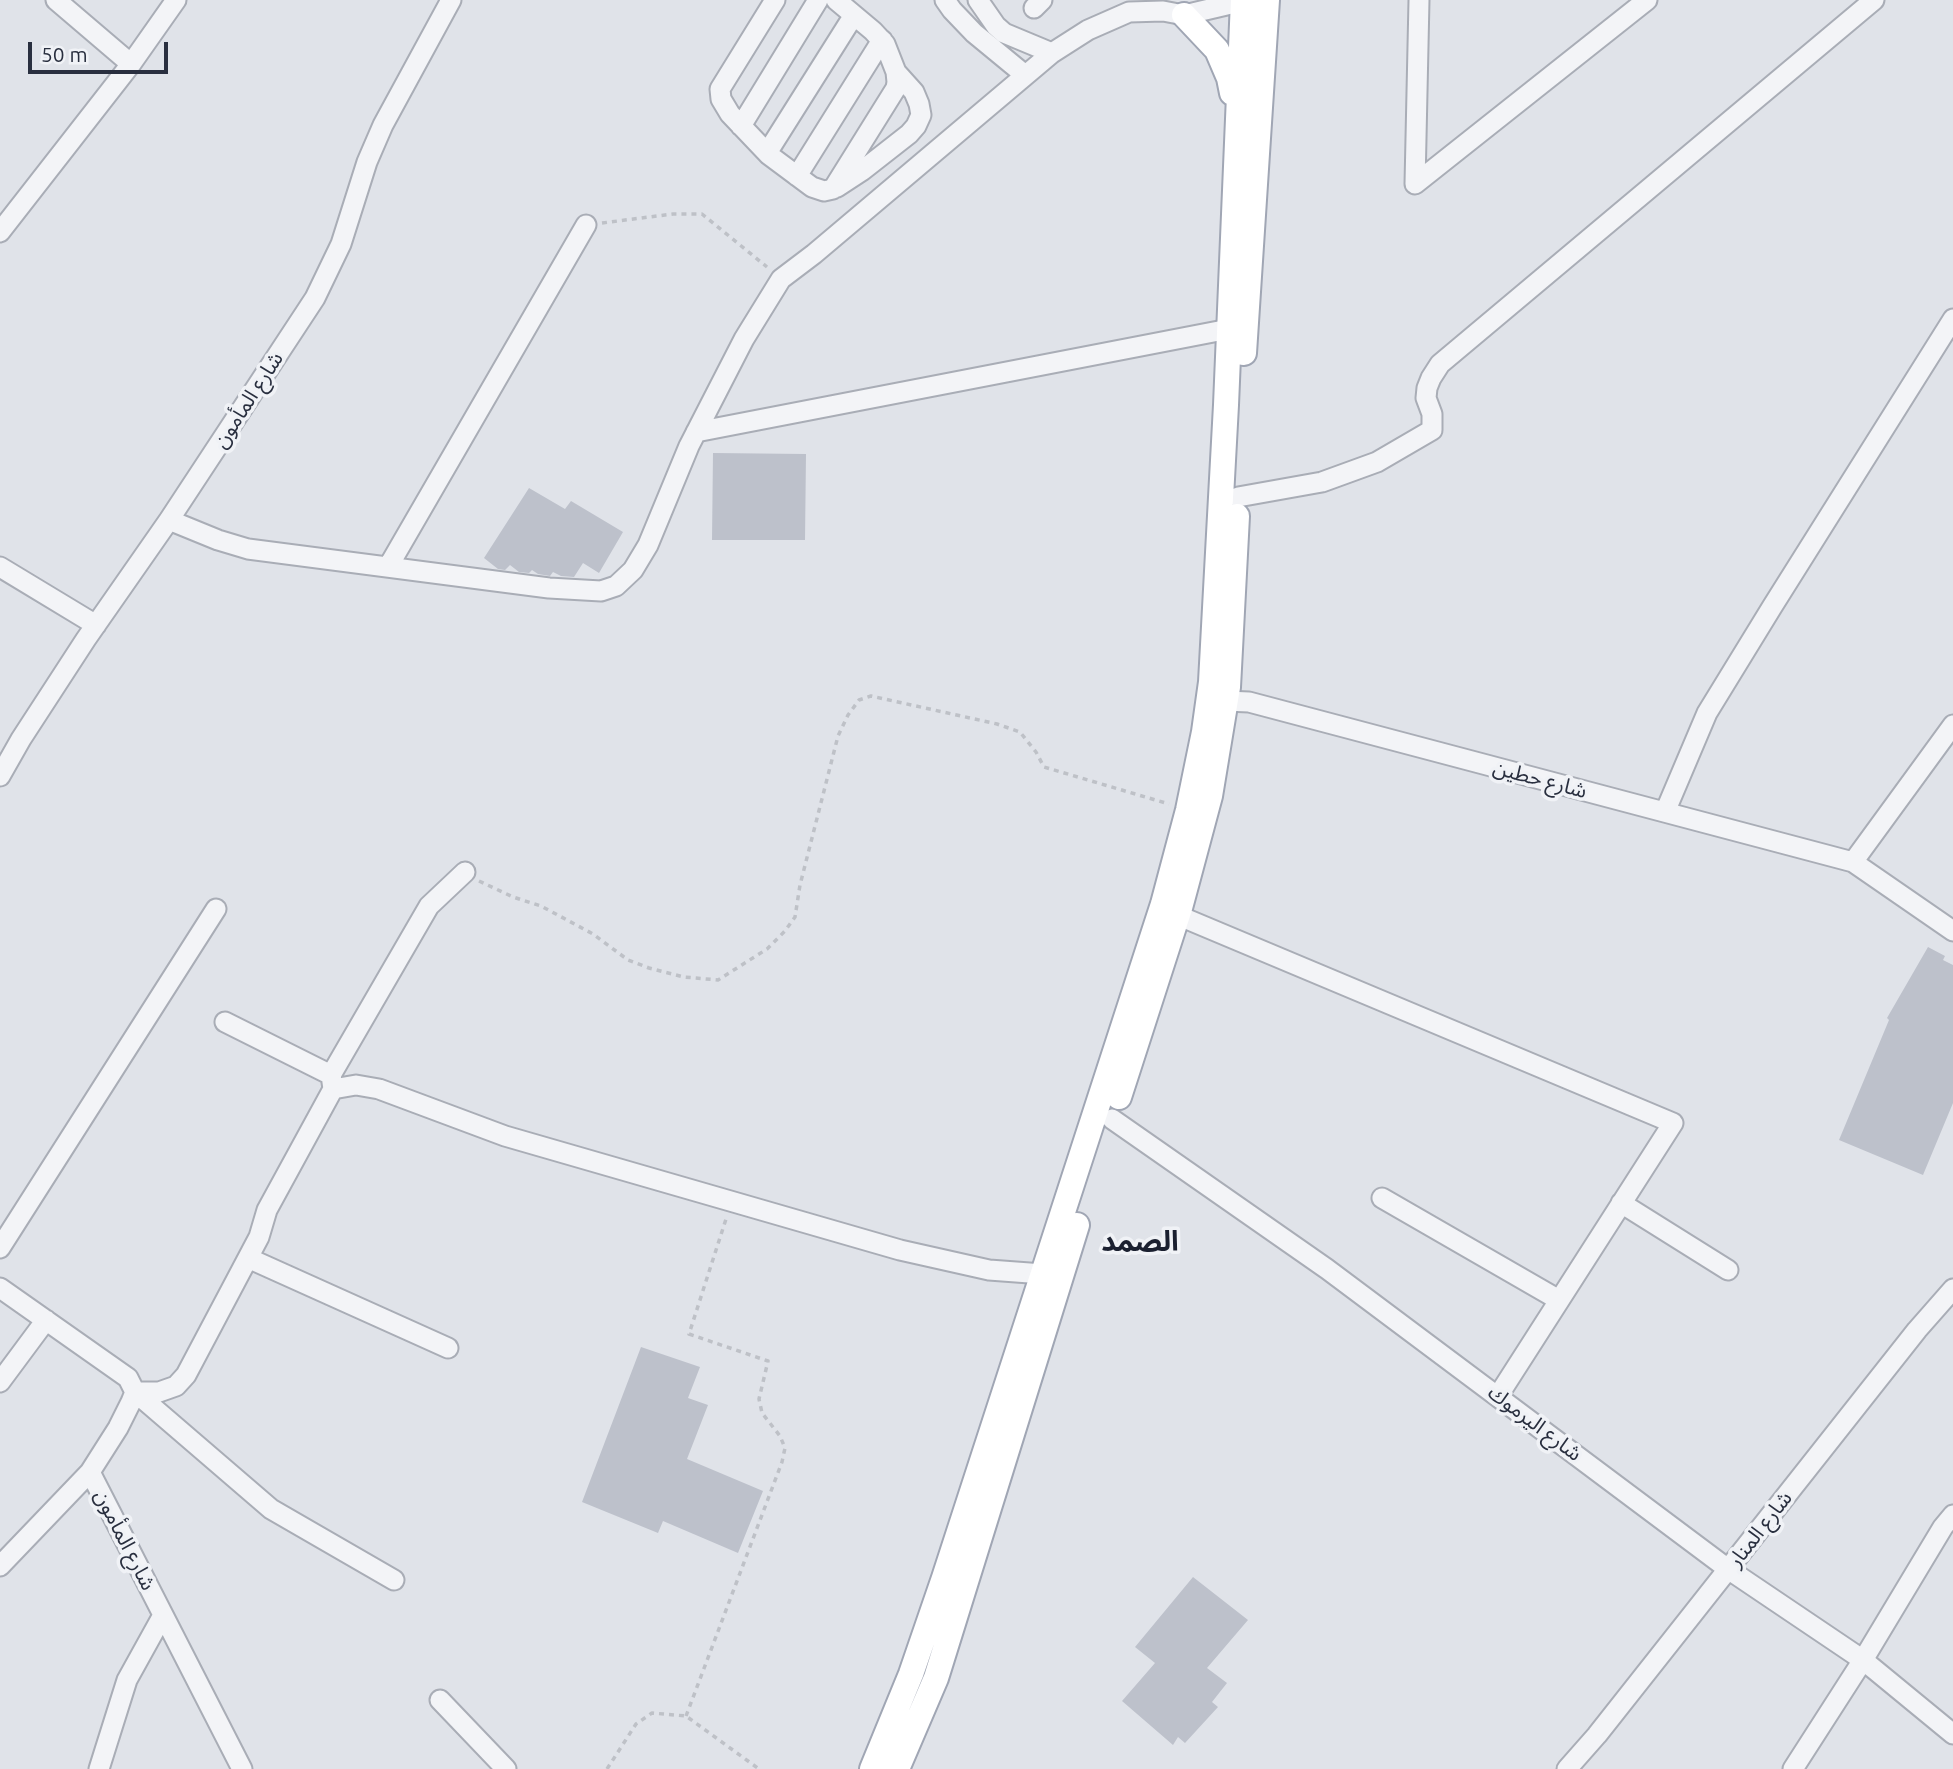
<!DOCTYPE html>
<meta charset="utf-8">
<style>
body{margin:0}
#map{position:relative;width:1953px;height:1769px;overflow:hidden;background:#e0e3e9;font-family:Ubuntu,sans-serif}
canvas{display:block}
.scale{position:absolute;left:28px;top:42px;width:140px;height:32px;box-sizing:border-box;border:4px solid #292f3f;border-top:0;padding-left:9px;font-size:21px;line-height:24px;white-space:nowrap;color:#292f3f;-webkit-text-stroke:5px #f0f2f6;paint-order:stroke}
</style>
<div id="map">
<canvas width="1953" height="1769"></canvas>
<div class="scale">50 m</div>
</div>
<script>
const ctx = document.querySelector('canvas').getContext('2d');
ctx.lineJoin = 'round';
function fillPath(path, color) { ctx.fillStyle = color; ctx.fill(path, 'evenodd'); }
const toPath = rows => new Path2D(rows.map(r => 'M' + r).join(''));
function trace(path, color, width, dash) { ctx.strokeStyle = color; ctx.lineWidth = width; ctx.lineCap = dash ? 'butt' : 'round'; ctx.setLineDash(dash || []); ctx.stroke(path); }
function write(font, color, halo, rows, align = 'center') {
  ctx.font = font + ' Ubuntu,"Noto Sans Arabic",sans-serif'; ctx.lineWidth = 7; ctx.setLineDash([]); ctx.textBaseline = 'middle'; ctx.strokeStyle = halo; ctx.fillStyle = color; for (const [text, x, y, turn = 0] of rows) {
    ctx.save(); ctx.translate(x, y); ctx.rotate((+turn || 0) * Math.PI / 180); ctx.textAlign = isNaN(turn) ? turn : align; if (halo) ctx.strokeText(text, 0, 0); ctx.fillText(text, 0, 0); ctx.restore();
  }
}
fillPath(toPath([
 [713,453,806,454,805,540,712,540],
 [529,488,565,509,571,501,623,532,599,573,583,563,574,577,561,576,553,572,550,576,538,574,532,570,529,573,519,572,510,565,505,570,498,569,484,558],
 [1928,947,1945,956,1943,960,1953,965,1953,1103,1923,1175,1839,1140,1889,1020,1887,1018],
 [641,1347,700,1367,688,1398,708,1405,687,1459,763,1491,738,1553,663,1521,658,1533,582,1502],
 [1193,1577,1248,1620,1207,1668,1227,1683,1212,1702,1218,1707,1185,1743,1178,1737,1173,1745,1122,1701,1155,1663,1135,1647]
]), '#bdc1cb');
const minor = toPath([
 [56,0,131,64],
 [775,0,720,89,721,99,730,114,769,155,812,187,824,191,833,189,896,88,897,82,896,72,885,44,873,31,836,0],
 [945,0,952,10,974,33,1025,75],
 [978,0,996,26,1004,33,1052,53],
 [1419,0,1415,184,1647,0],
 [1034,8,1042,0],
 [741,126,818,0],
 [767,153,854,15],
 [797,176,882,40],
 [837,187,863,170,909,134,916,126,921,115,919,104,914,92,896,72],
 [0,232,131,64,176,0],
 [696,432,1229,329],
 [1238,497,1322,482,1377,462,1432,430,1432,414,1426,398,1427,388,1431,378,1440,364,1874,0],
 [169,520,218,540,248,549,549,588,601,591,616,586,633,570,648,545,689,446,744,339,781,279,814,254,1052,53,1088,30,1129,12,1163,11,1184,15,1248,0],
 [0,567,96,625],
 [388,567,586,225],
 [1226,701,1249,702,1853,862,1953,931],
 [0,776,21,739,86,639,169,520,315,298,341,244,367,162,383,125,451,0],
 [1665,812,1707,713,1772,607,1953,319],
 [1853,862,1953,725],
 [1177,915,1673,1123,1498,1396],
 [331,1075,429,906,465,872],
 [333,1089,356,1085,379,1089,505,1136,900,1250,989,1270,1043,1274],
 [1112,1119,1327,1269,1728,1569,1863,1660,1953,1734],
 [1382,1198,1559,1300],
 [1621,1203,1728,1270],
 [0,1248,216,909],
 [248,1258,448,1348],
 [0,1288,128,1378,135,1392,131,1402,118,1428,90,1472,242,1769],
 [0,1382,46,1320],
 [135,1392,159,1392,176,1386,186,1375,259,1237,267,1210,333,1089,331,1075,225,1022],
 [135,1392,271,1509,394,1580],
 [0,1566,90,1472],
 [440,1700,506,1769],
 [99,1769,127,1680,163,1615],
 [1567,1769,1597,1735,1917,1330,1953,1289],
 [1793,1769,1863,1660,1943,1527,1953,1515]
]);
const major = toPath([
 [1184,15,1217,50,1229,78,1232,93],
 [1244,353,1267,0],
 [1119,1097,1180,908,1210,796,1228,687,1237,516],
 [872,1769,911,1674,944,1578,1163,904,1188,810,1204,732,1211,682,1226,405,1243,0],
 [897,1769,936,1678,1077,1225]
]);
trace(minor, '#a9adb6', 23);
trace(major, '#a0a6b4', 28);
trace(toPath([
 [602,223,673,214,702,214,767,267],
 [479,881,513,897,541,906,593,934,628,960,649,968,684,977,718,980,767,949,785,931,795,917,800,885,838,736,848,715,859,700,871,696,997,724,1020,732,1036,752,1044,767,1169,804],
 [686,1716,782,1462,785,1448,780,1436,762,1413,759,1399,768,1361,689,1334,726,1219],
 [607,1769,636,1724,652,1713,686,1716,759,1769]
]), '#bec1c7', 3.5, [5, 5]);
trace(minor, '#f3f4f7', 19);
trace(major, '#fff', 24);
write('21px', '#292f3f', '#f0f2f6', [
 ["شارع المأمون",248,400,-57],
 ["شارع حطين",1540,779,15],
 ["شارع اليرموك",1535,1423,37],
 ["شارع المنار",1760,1529,-52],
 ["شارع المأمون",125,1540,63]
]);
write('bold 28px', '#1b2030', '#f0f2f6', [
 ["الصمد",1140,1242]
]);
</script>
